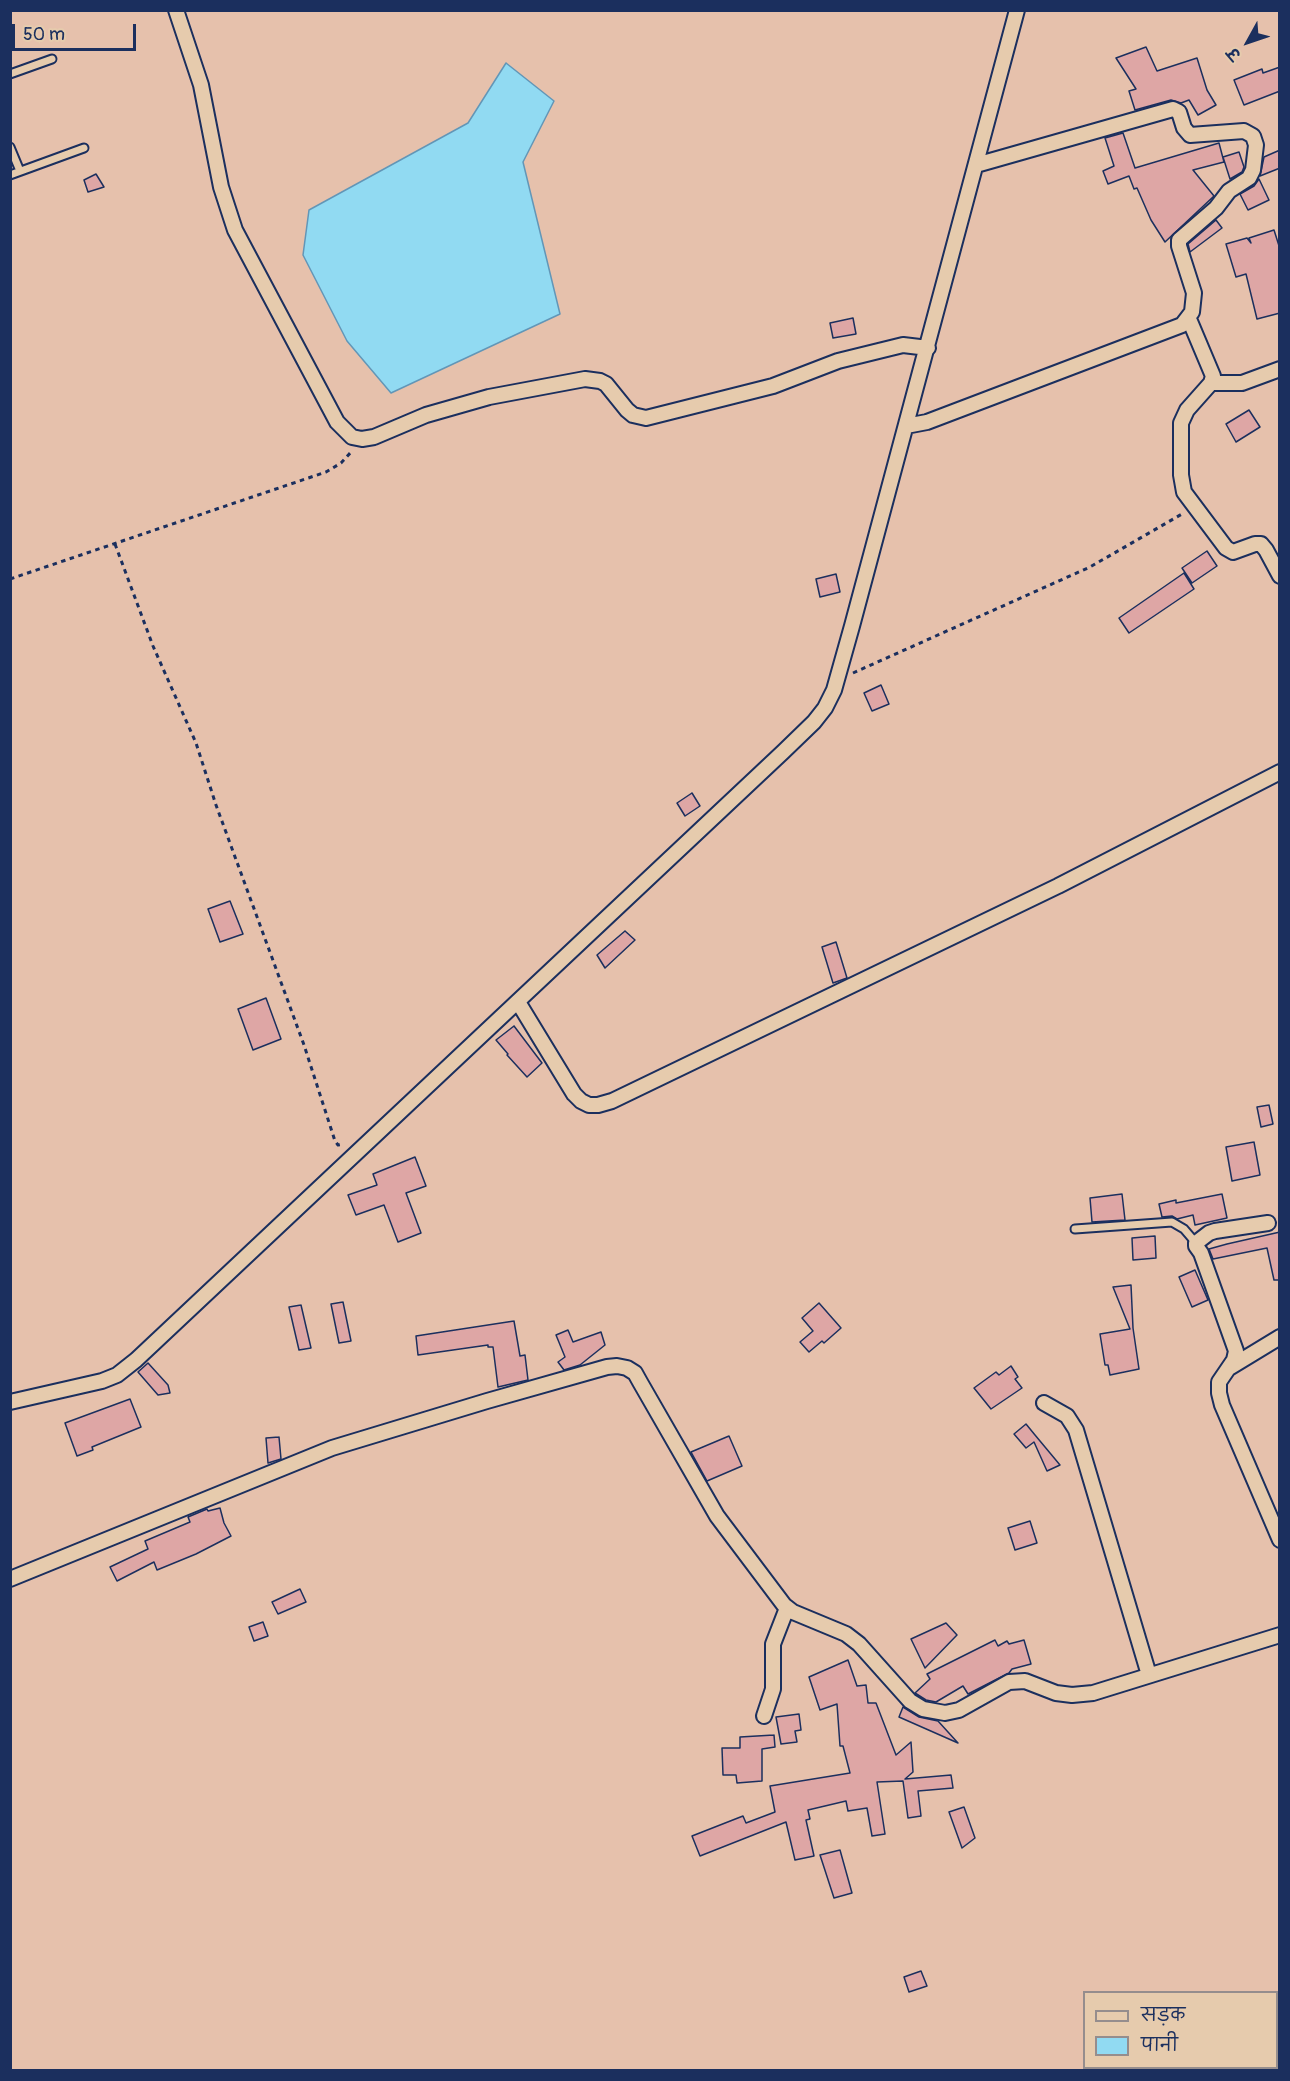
<!DOCTYPE html>
<meta charset="utf-8">
<style>
body{margin:0}
#map{position:relative;width:1290px;height:2081px;overflow:hidden;background:#e6c1ac;font-family:Pangolin,"Playpen Sans Deva",sans-serif}
canvas{display:block}
.frame{position:absolute;inset:0;border:12px solid #1b2f5e;pointer-events:none}
.legend{position:absolute;left:1083px;top:1991px;width:195px;height:78px;box-sizing:border-box;background:#e6cbad;border:2px solid #958d8d;margin:0;padding:8px 10px;list-style:none;font-size:18px;color:#1b2f5e}
.legend li{display:flex;align-items:center;gap:12px;height:30px}
.legend b{width:30px;border:2px solid #958d8d}
.north{position:absolute;left:1218px;top:12px;width:60px;height:60px;-webkit-text-stroke:4px #e6cbad;paint-order:stroke;rotate:230deg;font-size:16px;font-weight:700;line-height:24px;text-align:center;color:#1b2f5e}
.north::after{content:'';display:block;margin:auto;width:21px;height:27px;background:#1b2f5e;clip-path:polygon(50% 0,100% 100%,50% 72%,0 100%)}
.scale{position:absolute;left:12px;top:24px;width:124px;height:27px;box-sizing:border-box;border:3px solid #1b2f5e;border-top:0;padding-left:8px;font-size:18px;line-height:21px;white-space:nowrap;color:#1b2f5e;-webkit-text-stroke:4px #e6cbad;paint-order:stroke}
</style>
<div id="map">
<canvas width="1290" height="2081"></canvas>
<div class="frame"></div>
<ul class="legend">
<li><b style="height:8px;background:#e6cbad"></b>सड़क</li>
<li><b style="height:16px;background:#91daf2"></b>पानी</li>
</ul>
<div class="north">उ</div>
<div class="scale">50 m</div>
</div>
<script>
const ctx = document.querySelector('canvas').getContext('2d');
ctx.lineJoin = 'round';
function fillPath(path, color) { ctx.fillStyle = color; ctx.fill(path, 'evenodd'); }
const toPath = rows => new Path2D(rows.map(r => 'M' + r).join(''));
function trace(path, color, width, dash) { ctx.strokeStyle = color; ctx.lineWidth = width; ctx.lineCap = dash ? 'butt' : 'round'; ctx.setLineDash(dash || []); ctx.stroke(path); }
const water = toPath([
 [506,63,554,101,523,162,560,314,391,393,347,341,303,255,309,210,468,123,506,63]
]);
fillPath(water, '#91daf2');
trace(water, '#6296b7', 1.5);
const building = toPath([
 [1146,47,1157,71,1197,58,1207,90,1216,105,1198,115,1189,100,1181,103,1171,100,1135,110,1129,91,1136,89,1116,58,1146,47],
 [1280,67,1280,91,1244,105,1234,80,1262,69,1263,73,1280,67],
 [1123,133,1135,168,1219,143,1224,162,1193,170,1214,196,1165,242,1151,220,1137,188,1134,189,1129,176,1108,184,1103,171,1114,166,1105,138,1123,133],
 [1280,150,1280,168,1260,176,1264,157,1280,150],
 [1239,152,1244,167,1242,172,1230,179,1223,157,1239,152],
 [96,174,104,187,88,192,84,180,96,174],
 [1259,179,1269,200,1248,210,1240,194,1254,186,1259,179],
 [1216,220,1222,228,1190,252,1188,244,1216,220],
 [1274,230,1280,249,1280,313,1257,319,1246,274,1236,277,1226,244,1247,238,1251,243,1249,238,1274,230],
 [853,318,856,334,833,338,830,323,853,318],
 [1249,410,1260,427,1236,442,1226,424,1249,410],
 [1207,551,1217,566,1192,583,1182,568,1207,551],
 [1184,573,1194,589,1129,633,1119,618,1184,573],
 [836,574,840,592,820,597,816,579,836,574],
 [881,685,889,704,872,711,864,693,881,685],
 [692,793,700,806,685,816,677,803,692,793],
 [230,901,243,934,220,942,208,909,230,901],
 [625,931,635,940,605,968,597,955,625,931],
 [836,942,847,978,833,983,822,947,836,942],
 [266,998,281,1039,253,1050,238,1009,266,998],
 [514,1026,542,1063,527,1077,507,1055,508,1054,496,1040,514,1026],
 [1269,1105,1273,1124,1261,1127,1257,1107,1269,1105],
 [1254,1142,1260,1175,1232,1181,1226,1147,1254,1142],
 [415,1157,426,1186,406,1193,421,1233,398,1242,384,1205,356,1215,348,1195,377,1185,373,1174,415,1157],
 [1122,1194,1125,1220,1092,1222,1090,1198,1122,1194],
 [1222,1194,1227,1218,1195,1225,1193,1215,1177,1219,1172,1216,1162,1217,1159,1204,1176,1200,1176,1203,1222,1194],
 [1280,1232,1280,1280,1274,1280,1267,1248,1213,1259,1209,1249,1227,1244,1280,1232],
 [1155,1236,1156,1258,1133,1260,1132,1238,1155,1236],
 [1195,1270,1208,1300,1192,1307,1179,1277,1195,1270],
 [1131,1285,1133,1328,1139,1369,1110,1375,1108,1365,1105,1365,1100,1334,1130,1329,1113,1287,1131,1285],
 [343,1302,351,1341,339,1343,331,1304,343,1302],
 [819,1303,841,1328,824,1343,822,1341,809,1352,800,1342,813,1331,802,1318,819,1303],
 [301,1305,311,1348,299,1350,289,1307,301,1305],
 [514,1321,520,1356,525,1355,528,1380,498,1387,493,1347,488,1347,488,1345,418,1355,416,1336,514,1321],
 [568,1330,573,1342,601,1332,605,1345,580,1365,564,1370,558,1362,565,1357,556,1335,568,1330],
 [148,1363,168,1385,170,1393,158,1395,138,1372,148,1363],
 [1011,1366,1018,1377,1015,1379,1022,1388,991,1409,974,1388,996,1372,999,1375,1011,1366],
 [130,1399,141,1427,92,1447,93,1450,77,1456,65,1423,130,1399],
 [1026,1424,1035,1435,1060,1465,1047,1471,1034,1442,1026,1448,1014,1434,1026,1424],
 [729,1436,742,1466,707,1481,691,1452,729,1436],
 [279,1437,281,1459,268,1463,266,1438,279,1437],
 [220,1508,224,1523,231,1536,196,1554,157,1570,154,1562,117,1581,110,1567,148,1549,145,1541,190,1522,188,1517,207,1509,208,1511,220,1508],
 [1030,1521,1037,1543,1015,1550,1008,1528,1030,1521],
 [300,1589,306,1602,278,1614,272,1602,300,1589],
 [263,1622,268,1636,254,1641,249,1627,263,1622],
 [946,1623,957,1635,925,1668,911,1639,946,1623],
 [995,1640,998,1646,1007,1641,1009,1644,1024,1640,1031,1664,1012,1669,1009,1673,968,1694,963,1686,936,1702,926,1700,915,1693,930,1679,927,1674,995,1640],
 [848,1660,857,1686,866,1685,868,1703,876,1703,896,1755,911,1742,913,1772,905,1779,951,1775,953,1788,918,1791,921,1816,908,1818,903,1781,877,1782,885,1834,872,1836,867,1808,848,1811,846,1801,808,1810,810,1819,806,1820,814,1856,795,1860,786,1822,700,1856,692,1836,743,1816,746,1823,775,1812,770,1786,850,1773,843,1746,840,1746,837,1704,820,1710,809,1677,848,1660],
 [903,1707,919,1717,938,1721,958,1743,899,1717,903,1707],
 [799,1714,801,1730,795,1731,797,1742,781,1744,776,1717,799,1714],
 [774,1735,775,1747,762,1749,762,1781,737,1783,736,1775,723,1775,722,1748,740,1748,740,1737,774,1735],
 [964,1807,975,1838,962,1848,949,1812,964,1807],
 [840,1850,852,1893,834,1898,820,1855,840,1850],
 [921,1971,927,1986,909,1992,904,1977,921,1971]
]);
fillPath(building, '#dea6a5');
trace(building, '#1b2f5e', 1.5);
const service = toPath([
 [10,74,52,59],
 [10,147,20,171],
 [10,175,84,148],
 [1075,1229,1172,1222,1184,1229,1196,1243]
]);
const minor = toPath([
 [176,10,201,85,221,187,235,230,337,422,352,437,362,439,374,437,426,415,489,397,585,379,600,381,606,384,627,410,633,415,646,418,773,386,838,361,903,345,928,348],
 [1189,319,1213,376,1211,383,1187,410,1181,423,1181,475,1184,492,1226,548,1233,552,1255,544,1261,544,1266,550,1280,576],
 [1211,383,1242,383,1280,369],
 [906,426,927,422,1182,325,1192,312,1194,293,1179,246,1179,240,1216,208,1229,191,1249,178,1253,170,1256,145,1253,136,1244,131,1190,135,1184,128,1179,112,1173,109,976,165],
 [518,1002,574,1094,581,1101,589,1105,598,1105,612,1101,1058,886,1280,772],
 [1268,1223,1215,1231,1209,1233,1196,1243,1196,1246,1201,1253,1236,1351,1234,1360,1219,1382,1219,1393,1222,1405,1280,1540],
 [1229,1368,1280,1337],
 [10,1402,102,1381,117,1375,136,1360,783,752,814,722,825,708,834,690,852,626,1017,10],
 [1044,1403,1067,1416,1076,1430,1149,1675],
 [10,1579,332,1448,487,1401,607,1367,617,1366,627,1368,635,1373,640,1382,717,1516,784,1605,793,1612,846,1634,859,1644,910,1701,923,1709,945,1713,959,1710,1009,1682,1025,1681,1056,1693,1072,1695,1093,1693,1280,1635],
 [764,1716,773,1689,773,1644,787,1608]
]);
trace(service, '#1b2f5e', 11);
trace(minor, '#1b2f5e', 18);
trace(toPath([
 [115,544,153,646,196,743,216,805,304,1045,335,1141,338,1145,344,1144],
 [10,579,326,472,341,463,352,451],
 [853,673,1090,567,1182,514]
]), '#1b2f5e', 3, [4.5, 4.5]);
trace(service, '#e6cbad', 7);
trace(minor, '#e6cbad', 14);
</script>
